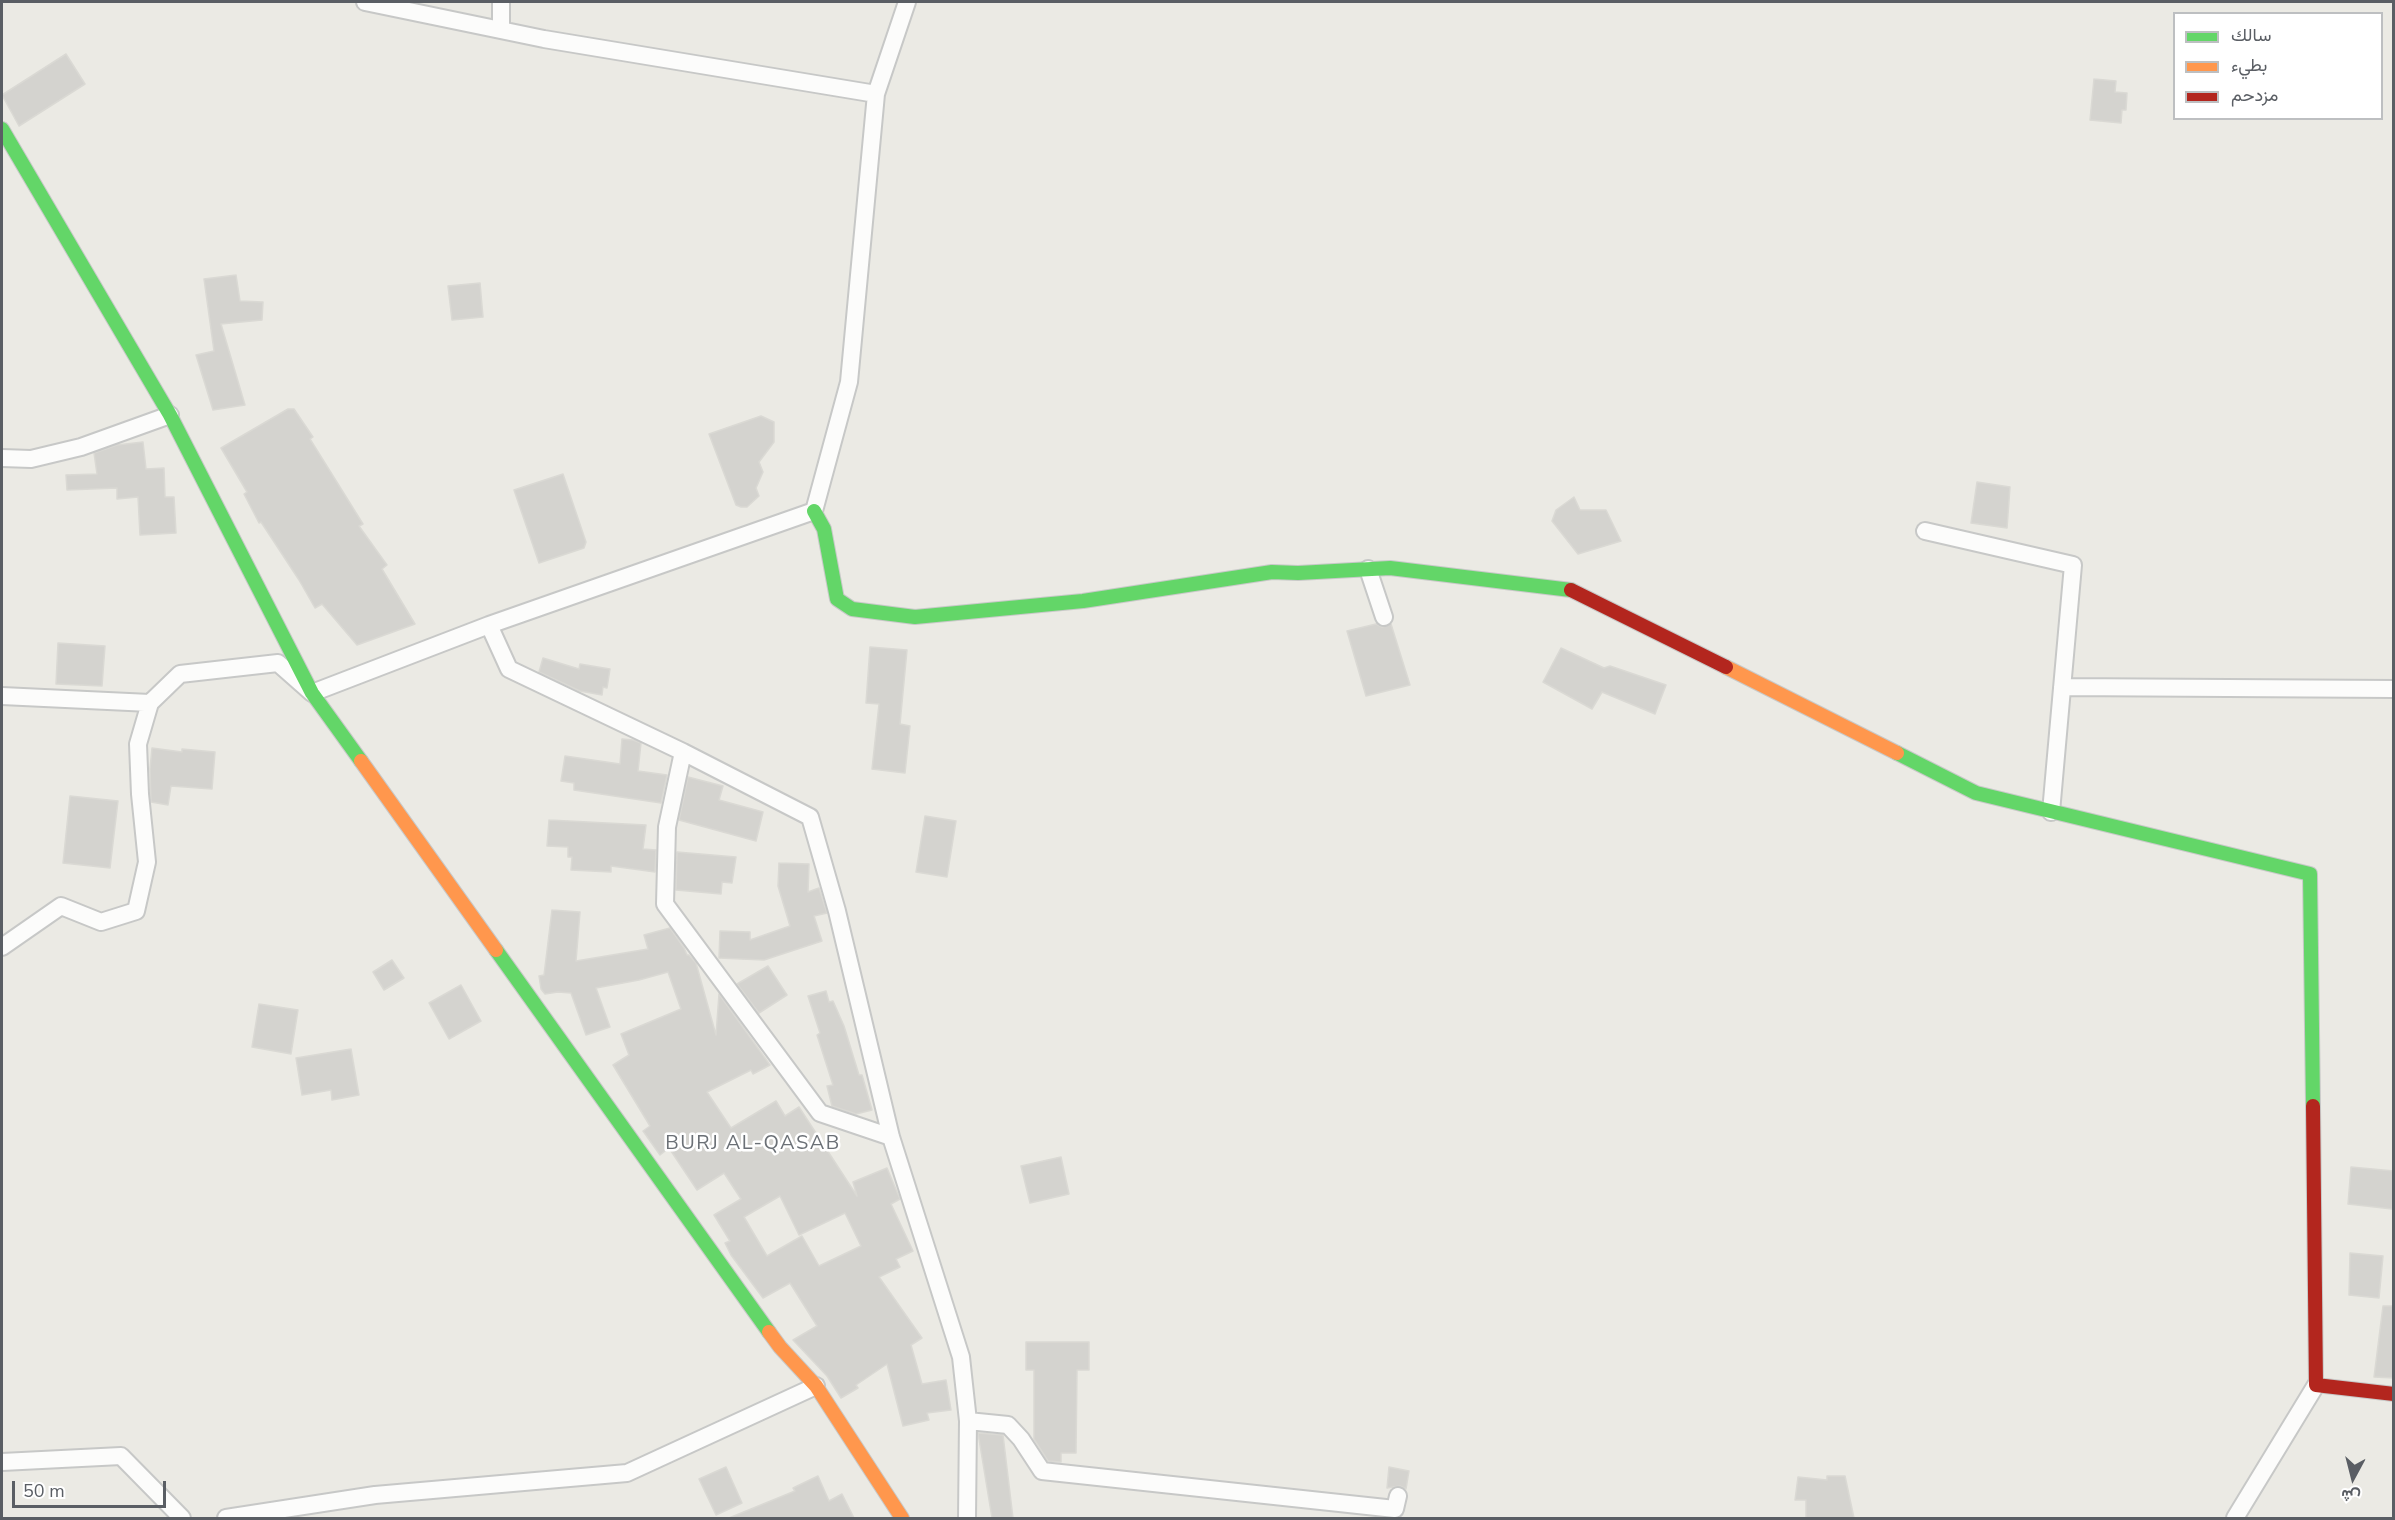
<!DOCTYPE html>
<meta charset="utf-8">
<style>
body{margin:0}
#map{position:relative;width:2395px;height:1520px;overflow:hidden;background:#ebeae4;font-family:"Nunito Sans",Vazirmatn,sans-serif}
canvas{display:block}
.frame{position:absolute;inset:0;border:3px solid #5a5e64;pointer-events:none}
.legend{position:absolute;left:2173px;top:12px;width:210px;height:108px;box-sizing:border-box;background:#fff;border:2px solid #bdbfc1;margin:0;padding:8px 10px;list-style:none;font-size:18px;color:#5a5e64}
.legend li{display:flex;align-items:center;gap:12px;height:30px}
.legend b{width:30px;border:2px solid #bdbfc1}
.north{position:absolute;left:2323px;top:1448px;width:60px;height:60px;-webkit-text-stroke:4px #fff;paint-order:stroke;rotate:187deg;font-size:16px;font-weight:700;line-height:24px;text-align:center;color:#5a5e64}
.north::after{content:'';display:block;margin:auto;width:21px;height:27px;background:#5a5e64;clip-path:polygon(50% 0,100% 100%,50% 72%,0 100%)}
.scale{position:absolute;left:12px;top:1481px;width:154px;height:27px;box-sizing:border-box;border:3px solid #5a5e64;border-top:0;padding-left:8px;font-size:18px;line-height:21px;white-space:nowrap;color:#5a5e64;-webkit-text-stroke:4px #fff;paint-order:stroke}
</style>
<div id="map">
<canvas width="2395" height="1520"></canvas>
<div class="frame"></div>
<ul class="legend">
<li><b style="height:8px;background:#63d668"></b>سالك</li>
<li><b style="height:8px;background:#ff974d"></b>بطيء</li>
<li><b style="height:8px;background:#b3261e"></b>مزدحم</li>
</ul>
<div class="north">ش</div>
<div class="scale">50 m</div>
</div>
<script>
const ctx = document.querySelector('canvas').getContext('2d');
ctx.lineJoin = 'round';
function fillPath(path, color) { ctx.fillStyle = color; ctx.fill(path, 'evenodd'); }
const toPath = rows => new Path2D(rows.map(r => 'M' + r).join(''));
function trace(path, color, width, dash) { ctx.strokeStyle = color; ctx.lineWidth = width; ctx.lineCap = dash ? 'butt' : 'round'; ctx.setLineDash(dash || []); ctx.stroke(path); }
function write(font, color, halo, rows, align = 'center') {
  ctx.font = font + ' "Nunito Sans",sans-serif'; ctx.lineWidth = 5; ctx.setLineDash([]); ctx.textBaseline = 'middle'; ctx.strokeStyle = halo; ctx.fillStyle = color; for (const [text, x, y, turn = 0] of rows) {
    ctx.save(); ctx.translate(x, y); ctx.rotate((+turn || 0) * Math.PI / 180); ctx.textAlign = isNaN(turn) ? turn : align; if (halo) ctx.strokeText(text, 0, 0); ctx.fillText(text, 0, 0); ctx.restore();
  }
}
const building = toPath([
 [66,54,85,84,19,126,2,95,66,54],
 [2094,79,2116,81,2115,92,2127,93,2126,110,2122,110,2121,123,2090,120,2094,79],
 [236,275,240,301,263,302,262,320,221,324,245,405,213,410,196,355,214,351,204,279,236,275],
 [480,283,483,317,452,320,448,286,480,283],
 [288,409,294,409,313,437,310,439,363,524,359,526,387,565,382,569,415,624,357,645,322,604,315,608,299,580,261,522,259,523,244,494,247,492,221,448,288,409],
 [761,416,774,422,774,442,759,462,763,472,756,488,759,496,747,507,741,507,736,505,709,434,761,416],
 [143,442,146,469,164,468,165,497,174,497,176,533,140,535,138,497,117,499,117,488,67,490,66,475,97,474,94,453,117,445,143,442],
 [563,474,586,542,584,548,539,563,514,490,563,474],
 [1977,482,2010,487,2007,528,1971,523,1977,482],
 [1574,497,1580,510,1606,510,1621,541,1578,554,1552,521,1556,510,1574,497],
 [1376,624,1382,627,1391,624,1410,685,1366,696,1347,631,1376,624],
 [58,643,105,646,102,686,56,684,58,643],
 [870,647,907,650,900,724,910,726,905,773,872,769,879,704,866,703,870,647],
 [1561,648,1604,668,1610,666,1666,685,1655,714,1602,692,1592,709,1543,682,1561,648],
 [543,658,579,669,580,664,610,669,607,688,603,687,602,695,580,691,539,672,543,658],
 [622,739,633,740,641,743,638,771,667,775,661,803,574,790,574,783,561,781,565,756,620,764,622,739],
 [152,748,182,752,182,749,215,752,212,789,171,786,168,805,151,802,150,769,152,748],
 [688,777,723,786,719,800,763,812,756,841,679,820,688,777],
 [70,796,118,801,110,868,63,863,70,796],
 [925,816,956,821,947,877,916,872,925,816],
 [549,820,646,825,643,849,656,850,655,872,611,866,611,872,571,870,572,857,568,857,568,847,547,846,549,820],
 [677,852,736,857,732,883,722,882,721,894,676,890,677,852],
 [779,863,809,864,808,892,819,888,827,913,814,916,822,941,764,960,719,958,720,931,750,932,750,940,790,926,778,886,779,863],
 [552,910,580,912,576,961,648,949,644,935,670,928,684,948,687,955,689,955,696,963,716,1035,719,994,770,1065,753,1074,751,1070,707,1092,731,1128,776,1101,785,1116,799,1107,857,1196,853,1182,887,1168,900,1199,891,1204,913,1251,896,1259,900,1267,879,1277,922,1338,911,1345,922,1384,946,1380,951,1410,927,1413,929,1420,903,1426,887,1364,856,1385,858,1388,841,1398,827,1376,793,1340,817,1326,790,1283,763,1298,731,1255,725,1243,730,1241,714,1215,741,1199,724,1173,697,1190,669,1148,660,1155,643,1131,650,1126,613,1065,629,1055,621,1034,681,1009,668,972,639,980,596,988,610,1027,586,1035,571,993,558,992,545,994,541,989,539,976,544,975,552,910],
 [780,1196,799,1235,845,1213,861,1246,819,1266,802,1236,767,1256,744,1217,780,1196],
 [392,960,404,978,384,990,373,972,392,960],
 [768,966,787,995,759,1013,737,984,768,966],
 [461,985,481,1021,449,1039,429,1003,461,985],
 [826,991,829,1002,833,1001,844,1026,859,1075,862,1075,872,1110,856,1114,832,1106,827,1086,833,1085,817,1035,820,1033,808,996,826,991],
 [259,1004,298,1010,291,1054,252,1047,259,1004],
 [351,1049,359,1095,332,1100,331,1090,302,1095,296,1058,351,1049],
 [1061,1157,1069,1194,1030,1203,1021,1166,1061,1157],
 [2351,1167,2394,1171,2392,1209,2348,1204,2351,1167],
 [2350,1253,2383,1256,2379,1298,2349,1295,2350,1253],
 [2383,1306,2394,1306,2394,1378,2374,1377,2383,1306],
 [1026,1342,1089,1342,1089,1370,1077,1370,1076,1453,1061,1453,1061,1462,1048,1461,1034,1439,1034,1370,1026,1370,1026,1342],
 [978,1433,1003,1435,1013,1518,992,1518,978,1433],
 [726,1467,742,1503,716,1515,699,1479,726,1467],
 [1389,1467,1409,1471,1406,1489,1400,1486,1387,1488,1389,1467],
 [818,1476,829,1501,842,1494,854,1518,729,1518,795,1491,793,1488,818,1476],
 [1827,1476,1845,1476,1854,1518,1806,1518,1806,1500,1795,1500,1798,1477,1827,1480,1827,1476]
]);
fillPath(building, '#d4d3cf');
trace(building, '#dad9d4', 1.5);
const street = toPath([
 [365,2,544,39,876,94],
 [501,2,501,30],
 [2,458,31,459,81,447,170,415],
 [1925,531,2073,565,2051,812],
 [1368,569,1384,617],
 [489,625,814,511,849,382,876,94,907,2],
 [2062,687,2394,689],
 [2,696,150,703,180,674,278,663,312,693,489,625,509,669,683,752,810,817,837,911,891,1137,961,1357,968,1421,967,1518],
 [683,752,667,827,665,904,820,1113,891,1137],
 [2,947,61,906,101,922,136,911,147,862,140,794,138,744,150,703],
 [968,1421,1008,1425,1021,1439,1042,1471,1395,1509,1398,1496],
 [2,1462,121,1456,182,1518],
 [226,1518,375,1495,627,1473,816,1386],
 [2235,1518,2316,1385]
]);
const fast = toPath([
 [2,129,170,415,312,693,361,761],
 [814,511,824,529,837,599,852,609,915,617,1083,601,1272,572,1298,573,1390,568,1571,590],
 [1897,753,1976,793,2310,874,2313,1106],
 [496,950,769,1332]
]);
const slow = toPath([
 [1726,667,1897,753],
 [361,761,496,950],
 [769,1332,780,1347,816,1386,902,1518]
]);
const jam = toPath([
 [1571,590,1726,667],
 [2313,1106,2316,1385,2394,1394]
]);
trace(street, '#c7c8c7', 20);
trace(fast, '#c8c9c8', 16);
trace(slow, '#c8c9c8', 16);
trace(jam, '#c8c9c8', 16);
trace(street, '#fcfcfb', 16);
trace(fast, '#63d668', 14);
trace(slow, '#ff974d', 14);
trace(jam, '#b3261e', 14);
ctx.letterSpacing = '1.5px';
write('20px', '#6b7076', '#fff', [
 ["BURJ AL-QASAB",753,1144]
]);
ctx.letterSpacing = '0px';
</script>
